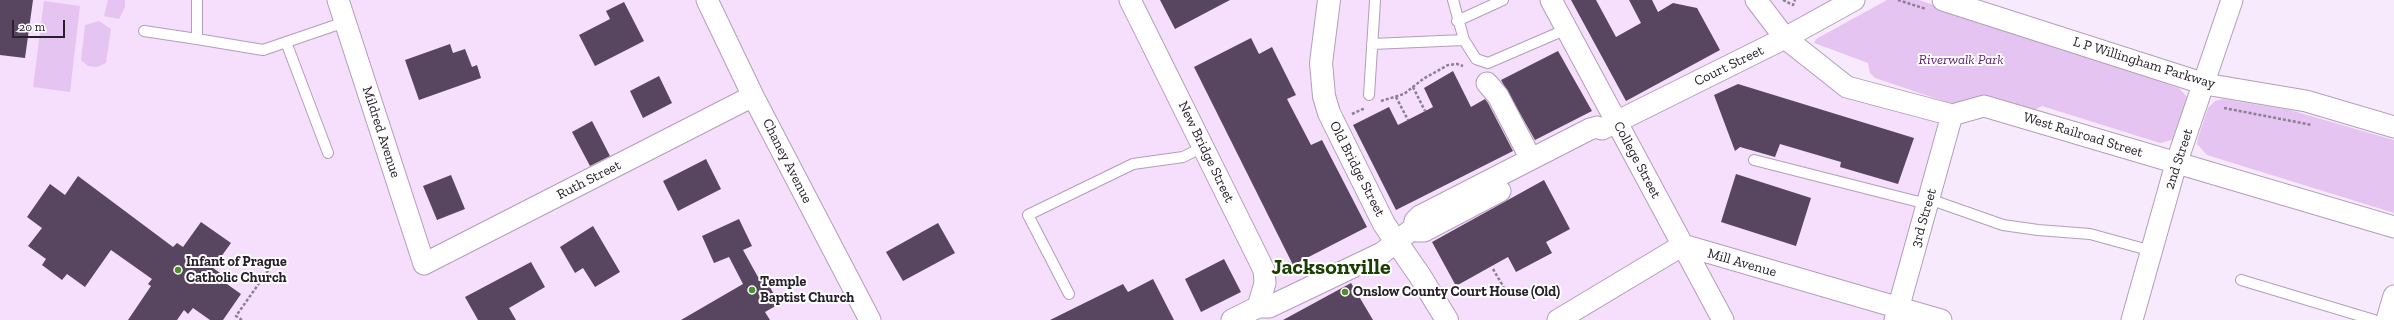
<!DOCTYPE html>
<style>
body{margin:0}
#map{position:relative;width:2394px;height:320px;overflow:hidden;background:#f8eafd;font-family:"Zilla Slab",serif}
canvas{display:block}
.scale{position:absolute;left:12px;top:20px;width:53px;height:18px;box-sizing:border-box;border:2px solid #28202b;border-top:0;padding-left:5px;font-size:12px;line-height:14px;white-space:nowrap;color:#28202b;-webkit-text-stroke:3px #fff;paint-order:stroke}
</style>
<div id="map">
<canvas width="2394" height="320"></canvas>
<div class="scale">20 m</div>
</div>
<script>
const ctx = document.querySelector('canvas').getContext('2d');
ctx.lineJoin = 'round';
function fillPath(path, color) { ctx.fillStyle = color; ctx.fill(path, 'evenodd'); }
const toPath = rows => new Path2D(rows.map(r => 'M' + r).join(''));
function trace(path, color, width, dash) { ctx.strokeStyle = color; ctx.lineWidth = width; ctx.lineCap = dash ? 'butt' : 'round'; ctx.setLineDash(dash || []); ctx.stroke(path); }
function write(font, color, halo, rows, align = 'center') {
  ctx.font = font + ' "Zilla Slab",serif'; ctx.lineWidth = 4; ctx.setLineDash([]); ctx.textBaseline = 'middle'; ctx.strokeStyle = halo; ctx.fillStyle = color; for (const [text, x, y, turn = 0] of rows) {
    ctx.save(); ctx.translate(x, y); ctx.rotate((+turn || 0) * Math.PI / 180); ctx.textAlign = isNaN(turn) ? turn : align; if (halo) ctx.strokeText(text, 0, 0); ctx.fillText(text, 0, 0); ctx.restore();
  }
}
fillPath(toPath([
 [0,0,1854,0,1786,38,1847,87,1952,115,1895,320,0,320]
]), '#f5dffd');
fillPath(toPath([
 [108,0,125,0,125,7,119,19,104,16],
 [1887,0,1919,0,2179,88,2188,98,2175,139,2160,143,2042,106,2034,110,1961,107,1875,78,1870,73,1868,63,1814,43,1816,39],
 [44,1,80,6,70,92,33,87],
 [99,21,111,29,106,63,97,67,88,66,81,60,85,25],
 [2223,99,2290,110,2394,140,2394,213,2207,155,2197,144,2198,138,2208,108,2215,101]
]), '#e6c4f2');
fillPath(toPath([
 [0,0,33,0,25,58,0,55],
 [1160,0,1230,0,1175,29],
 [1571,0,1596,0,1616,37,1641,23,1629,0,1652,0,1658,12,1673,3,1697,8,1720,50,1626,101],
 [624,2,644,41,595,66,579,35,610,19,606,11],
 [1251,38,1259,54,1272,47,1296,95,1287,99,1311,145,1322,140,1367,227,1293,265,1194,67],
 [450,44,453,53,465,49,472,67,477,65,481,78,419,100,405,60],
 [1558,51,1592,111,1535,140,1501,80],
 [1453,71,1471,107,1485,99,1488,103,1513,151,1396,210,1353,125,1389,107,1398,125,1433,107,1424,88],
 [659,76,672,103,643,118,630,91],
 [1738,84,1914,138,1898,184,1840,167,1841,162,1780,144,1775,157,1740,147,1735,151,1714,95],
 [592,121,610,156,590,166,572,132],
 [706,159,721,189,678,211,663,181],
 [1736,174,1811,198,1796,246,1721,222],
 [451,175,465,209,437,220,423,186],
 [78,176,173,247,177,243,183,247,201,222,231,243,213,268,220,273,217,277,241,294,223,320,210,320,193,308,188,314,184,310,177,320,128,320,151,286,148,284,152,279,111,250,85,287,67,274,62,280,42,265,46,259,28,246,42,228,27,217,50,184,65,195],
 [1544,180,1570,229,1546,242,1552,253,1516,272,1508,257,1456,286,1432,242],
 [739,219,752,246,743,250,758,277,763,274,779,304,765,312,770,320,681,320,743,284,729,257,714,263,702,236],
 [938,223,955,253,903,281,886,252],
 [593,226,620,272,595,287,583,268,575,273,560,247],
 [1224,259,1241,292,1201,312,1185,279],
 [531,262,545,287,509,308,516,320,478,320,465,297],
 [1153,279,1174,320,1050,320,1123,284,1128,292],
 [1351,283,1373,320,1283,320]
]), '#58455f');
const lane = toPath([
 [197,0,197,39,263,50,345,22],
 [1453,0,1464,40,1476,59,1488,63,1567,29],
 [1457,21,1503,0],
 [144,31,197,39],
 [286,42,328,153],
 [1372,44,1464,40],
 [1369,95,1375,1],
 [1754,160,1927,204],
 [1929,199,2003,225,2038,230,2090,234,2152,251],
 [2241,280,2374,320],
 [1069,294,1028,215,1133,164,1183,157,1203,147]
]);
const street = toPath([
 [338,0,424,264,753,96],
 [707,0,753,96,870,320],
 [1130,0,1264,270,1265,283,1258,307],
 [1551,0,1723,320],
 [1756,0,1785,38,1847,87,1952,115,1984,106,2394,227],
 [1943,0,2205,84,2306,101,2394,127],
 [1487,83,1498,96,1531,159],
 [1414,228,1415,221,1420,216,1590,129,1597,127,1602,129,1785,38,1854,0],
 [1414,228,1417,231,1424,231,1500,191],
 [1232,320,1258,307,1269,307,1382,253,1410,231],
 [1558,320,1683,245,1941,320],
 [1895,320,1952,115],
 [2132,320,2176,164,2232,0],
 [2387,320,2394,296]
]);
const secondary = toPath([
 [1329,0,1321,63,1324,96,1329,113,1384,224,1420,276,1447,320]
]);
trace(lane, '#b39dbb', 12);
trace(street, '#b39dbb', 23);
trace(secondary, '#b39dbb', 24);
trace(toPath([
 [1783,0,1793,5,1795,0],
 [1898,0,1926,9],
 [1413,87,1425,111],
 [1396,97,1408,120],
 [1381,101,1404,94,1423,79,1448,65,1457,64,1463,66],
 [2224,108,2312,125],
 [1352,114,1365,108],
 [1493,269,1507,293],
 [242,320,236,316,272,265]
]), '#8b808f', 2.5, [3, 2]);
trace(lane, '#fff', 10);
trace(street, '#fff', 21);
trace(secondary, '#fff', 22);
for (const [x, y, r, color] of [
 [178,270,4,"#4e8d2e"],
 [752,290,4,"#4e8d2e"],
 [1345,292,4,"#4e8d2e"]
]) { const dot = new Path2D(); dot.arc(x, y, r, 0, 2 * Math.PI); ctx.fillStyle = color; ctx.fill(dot); trace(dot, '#fff', 1.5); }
write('italic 14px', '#5d2170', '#fff', [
 ["Riverwalk Park",1961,60]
]);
write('14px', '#28202b', '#fff', [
 ["L P Willingham Parkway",2144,63,17],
 ["Court Street",1729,66,-26],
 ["Mildred Avenue",381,132,72],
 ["West Railroad Street",2083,135,17],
 ["New Bridge Street",1206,152,64],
 ["2nd Street",2179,159,-72],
 ["College Street",1637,160,62],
 ["Chaney Avenue",787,161,63],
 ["Old Bridge Street",1357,169,63],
 ["Ruth Street",589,180,-27],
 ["3rd Street",1924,218,-74],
 ["Mill Avenue",1742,263,16]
]);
write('bold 14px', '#28202b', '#fff', [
 ["Infant of Prague",186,262],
 ["Catholic Church",186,278],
 ["Temple",760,282],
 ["Baptist Church",760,298],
 ["Onslow County Court House (Old)",1353,292]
], 'left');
write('bold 22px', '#194000', '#fff', [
 ["Jacksonville",1331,268]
]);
</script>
